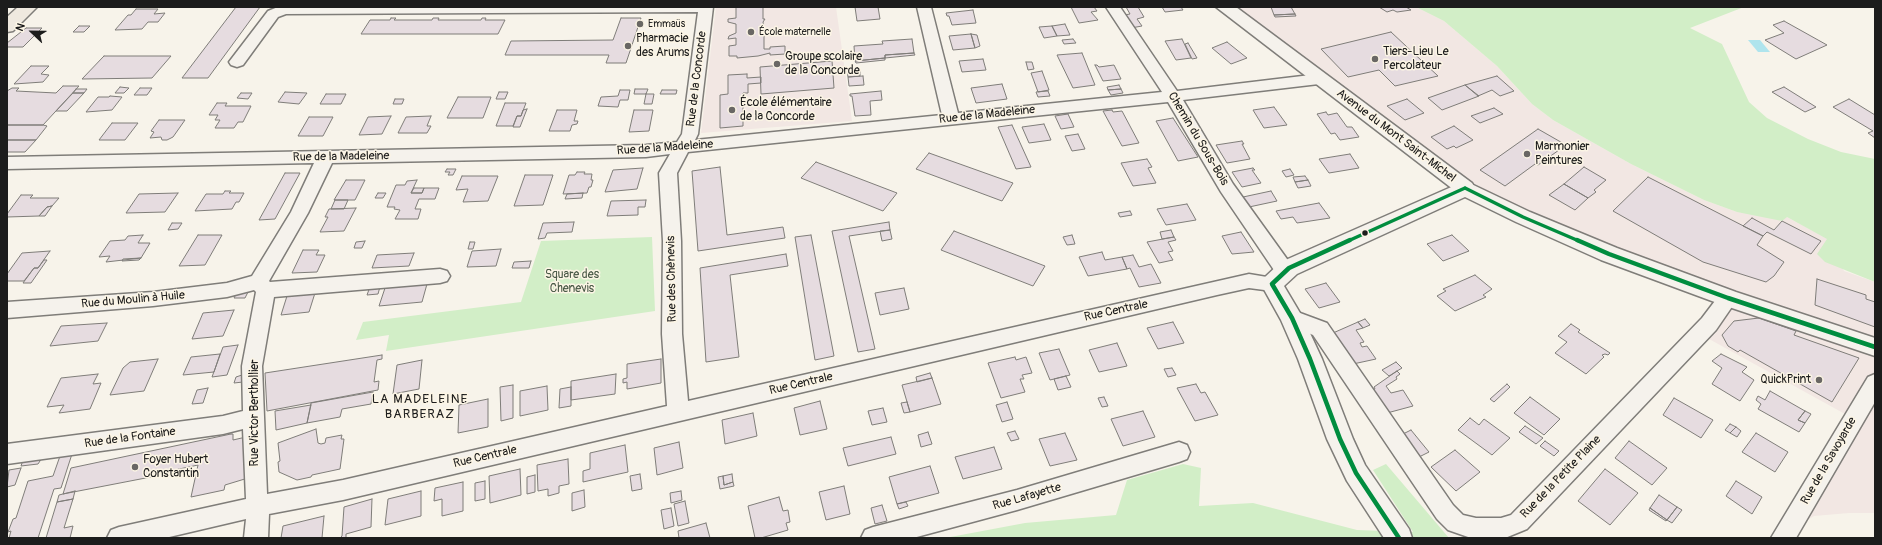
<!DOCTYPE html>
<meta charset="utf-8">
<style>
body{margin:0}
#map{position:relative;width:1882px;height:545px;overflow:hidden;background:#f7f3ea;font-family:Pangolin,sans-serif}
canvas{display:block}
.frame{position:absolute;inset:0;border:8px solid #1c1c1c;pointer-events:none}
.north{position:absolute;left:12px;top:12px;width:40px;height:40px;-webkit-text-stroke:3px #fcf5e5;paint-order:stroke;rotate:292deg;font-size:11px;font-weight:700;line-height:16px;text-align:center;color:#1c1c1c}
.north::after{content:'';display:block;margin:auto;width:14px;height:18px;background:#1c1c1c;clip-path:polygon(50% 0,100% 100%,50% 72%,0 100%)}
</style>
<div id="map">
<canvas width="1882" height="545"></canvas>
<div class="frame"></div>
<div class="north">N</div>
</div>
<script>
const ctx = document.querySelector('canvas').getContext('2d');
ctx.lineJoin = 'round';
function fillPath(path, color) { ctx.fillStyle = color; ctx.fill(path, 'evenodd'); }
const toPath = rows => new Path2D(rows.map(r => 'M' + r).join(''));
function trace(path, color, width, dash) { ctx.strokeStyle = color; ctx.lineWidth = width; ctx.lineCap = dash ? 'butt' : 'round'; ctx.setLineDash(dash || []); ctx.stroke(path); }
function write(font, color, halo, rows, align = 'center') {
  ctx.font = font + ' Pangolin,sans-serif'; ctx.lineWidth = 3; ctx.setLineDash([]); ctx.textBaseline = 'middle'; ctx.strokeStyle = halo; ctx.fillStyle = color; for (const [text, x, y, turn = 0] of rows) {
    ctx.save(); ctx.translate(x, y); ctx.rotate((+turn || 0) * Math.PI / 180); ctx.textAlign = isNaN(turn) ? turn : align; if (halo) ctx.strokeText(text, 0, 0); ctx.fillText(text, 0, 0); ctx.restore();
  }
}
fillPath(toPath([
 [716,7,836,7,852,121,701,133],
 [1225,7,1416,7,1444,21,1497,66,1532,104,1553,120,1631,164,1704,200,1737,212,1787,217,1828,239,1844,271,1875,282,1875,513,1849,513,1814,516,1788,531,1854,419,1700,334,1728,298,1465,188]
]), '#f2e7e3');
fillPath(toPath([
 [1416,7,1744,7,1690,28,1722,44,1749,102,1767,118,1808,139,1841,152,1875,159,1875,282,1825,262,1817,254,1827,239,1787,217,1782,221,1737,212,1704,200,1631,164,1553,120,1532,104,1497,66,1444,21],
 [652,237,655,311,386,351,389,335,356,340,363,322,521,302,541,241],
 [1183,464,1201,468,1199,506,1253,503,1357,530,1413,532,1373,470,1386,464,1449,538,945,538,1025,523,1116,515,1127,480]
]), '#d2eec7');
fillPath(toPath([
 [1748,40,1760,40,1770,52,1758,52]
]), '#afe4ed');
const building = toPath([
 [236,7,260,7,208,78,182,78,236,7],
 [736,7,763,7,763,19,765,19,763,22,764,31,766,31,766,33,764,33,764,49,770,49,770,47,785,46,785,54,770,55,770,53,758,56,737,58,737,56,729,56,729,46,736,45,736,38,728,39,729,36,736,33,736,24,728,22,728,19,736,18,736,7],
 [855,7,878,7,880,19,857,21,855,7],
 [1071,7,1094,7,1097,11,1091,12,1098,20,1079,23,1071,7],
 [1126,7,1138,7,1144,17,1137,19,1142,26,1131,28,1124,15,1130,14,1126,7],
 [1162,7,1181,7,1183,10,1165,12,1162,7],
 [1271,7,1291,7,1295,14,1274,15,1271,7],
 [1379,7,1406,7,1411,10,1397,12,1393,10,1387,12,1379,7],
 [136,9,158,9,154,14,165,13,158,22,148,22,142,29,115,30,128,15,131,15,136,9],
 [973,10,976,23,952,25,949,16,947,16,946,13,973,10],
 [1295,14,1296,16,1275,17,1274,15,1295,14],
 [391,18,396,18,394,20,432,20,433,18,439,18,438,20,481,20,482,18,486,18,485,20,505,20,498,34,361,34,370,20,390,20,391,18],
 [621,18,641,18,626,63,606,63,609,55,505,55,511,41,613,40,621,18],
 [1784,21,1827,45,1796,59,1765,40,1784,33,1773,25,1784,21],
 [1065,24,1070,35,1057,36,1052,26,1065,24],
 [79,26,90,26,84,32,73,32,79,26],
 [1052,26,1057,36,1044,38,1039,27,1052,26],
 [26,28,42,28,23,47,7,47,7,43,26,28],
 [1391,32,1438,76,1395,86,1379,70,1348,77,1321,49,1391,32],
 [971,34,977,35,980,46,975,48,971,34],
 [971,34,975,48,953,50,949,36,971,34],
 [912,39,914,53,885,55,885,58,855,61,854,46,883,44,882,41,912,39],
 [1073,39,1076,43,1064,44,1062,40,1073,39],
 [1182,39,1191,58,1176,60,1165,41,1182,39],
 [1227,42,1247,58,1231,64,1212,48,1227,42],
 [1188,43,1197,58,1192,59,1185,44,1188,43],
 [914,53,915,55,885,58,885,55,914,53],
 [1082,53,1095,85,1073,88,1057,55,1082,53],
 [104,56,171,56,152,78,82,79,104,56],
 [885,58,885,60,856,63,855,61,885,58],
 [983,59,986,70,962,72,959,61,983,59],
 [832,61,834,88,761,94,760,67,832,61],
 [1026,62,1032,62,1034,69,1028,70,1026,62],
 [1095,65,1097,65,1099,67,1114,65,1121,79,1103,81,1095,65],
 [31,66,49,66,41,74,49,75,43,82,14,84,31,66],
 [860,70,860,76,848,77,847,71,860,70],
 [1042,71,1049,90,1038,92,1031,73,1042,71],
 [747,74,747,78,761,77,761,83,748,84,748,93,743,93,743,126,720,128,720,95,728,94,728,75,747,74],
 [863,76,864,85,849,86,848,77,863,76],
 [1497,76,1514,91,1500,96,1492,90,1478,96,1465,85,1497,76],
 [1002,84,1007,99,976,103,971,88,1002,84],
 [1119,85,1121,89,1108,90,1107,87,1119,85],
 [1465,85,1479,96,1442,110,1428,98,1465,85],
 [63,86,79,86,43,125,7,125,7,91,12,88,19,88,16,91,56,93,63,86],
 [120,87,129,88,124,93,115,93,120,87],
 [1784,87,1816,107,1805,112,1772,92,1784,87],
 [140,88,152,88,147,95,134,95,140,88],
 [76,89,87,89,84,93,73,93,76,89],
 [635,89,648,89,646,94,634,94,635,89],
 [1121,89,1123,93,1111,95,1108,90,1121,89],
 [620,90,630,90,628,100,620,100,618,107,598,106,601,97,618,96,620,90],
 [662,90,677,90,676,94,660,94,662,90],
 [881,91,882,100,870,101,871,115,855,116,852,96,850,96,850,94,881,91],
 [1048,91,1050,96,1038,97,1036,92,1048,91],
 [285,92,307,93,299,104,278,102,285,92],
 [499,92,508,92,505,99,496,99,499,92],
 [73,93,84,93,67,111,56,111,73,93],
 [241,93,252,93,248,99,237,98,241,93],
 [326,94,346,94,341,104,320,104,326,94],
 [646,94,654,94,652,104,644,104,646,94],
 [110,96,122,97,112,110,86,112,98,97,109,97,110,96],
 [458,97,491,97,483,118,447,118,458,97],
 [395,99,404,99,402,104,393,104,395,99],
 [1407,99,1424,113,1405,120,1387,106,1407,99],
 [1849,99,1875,115,1875,138,1868,133,1873,131,1833,107,1849,99],
 [217,103,227,103,225,106,251,106,243,122,238,122,234,128,215,128,220,120,215,120,218,115,209,115,217,103],
 [505,103,526,103,521,116,517,116,513,126,496,126,505,103],
 [1274,107,1287,125,1264,128,1253,110,1274,107],
 [1494,108,1503,114,1480,123,1471,116,1494,108],
 [527,109,520,127,513,127,517,116,521,116,523,110,527,109],
 [557,110,577,110,574,121,578,121,577,124,572,125,570,131,549,131,557,110],
 [634,110,653,110,649,131,629,132,634,110],
 [1112,110,1113,112,1122,111,1139,143,1122,146,1103,111,1112,110],
 [1326,112,1328,115,1337,113,1347,127,1352,127,1359,137,1340,140,1335,133,1331,134,1317,114,1326,112],
 [1068,114,1074,127,1061,129,1055,116,1068,114],
 [391,116,382,134,359,135,368,117,391,116],
 [431,116,427,126,431,126,427,133,398,133,406,117,431,116],
 [309,117,333,117,323,136,298,136,309,117],
 [1173,118,1198,157,1178,161,1156,121,1173,118],
 [159,120,185,120,173,137,167,140,162,140,161,137,150,138,154,132,151,131,159,120],
 [112,123,138,123,125,140,99,140,112,123],
 [1044,124,1051,140,1029,143,1022,127,1044,124],
 [7,125,43,125,47,126,36,140,7,140,7,125],
 [1012,125,1031,167,1016,169,998,127,1012,125],
 [1454,126,1473,140,1456,148,1454,146,1447,149,1431,137,1454,126],
 [1538,129,1566,145,1538,165,1535,164,1505,186,1480,170,1538,129],
 [1078,134,1085,149,1072,151,1065,136,1078,134],
 [7,140,36,140,25,152,7,152,7,140],
 [1242,141,1244,144,1242,144,1250,159,1227,163,1216,145,1242,141],
 [929,153,1013,183,1002,201,916,169,929,153],
 [1350,154,1359,168,1329,173,1319,159,1350,154],
 [1147,159,1152,167,1148,168,1156,183,1133,186,1121,163,1147,159],
 [816,162,897,193,883,211,801,178,816,162],
 [720,167,727,235,783,227,785,238,698,251,692,171,720,167],
 [1584,167,1606,180,1594,190,1596,192,1588,198,1564,184,1584,167],
 [643,168,637,189,605,192,613,170,643,168],
 [1253,168,1255,170,1252,170,1261,183,1242,187,1232,172,1253,168],
 [447,169,456,169,453,175,448,175,450,172,445,172,447,169],
 [1290,169,1294,175,1286,177,1282,171,1290,169],
 [577,172,585,172,584,174,592,174,591,180,593,180,591,187,589,187,587,193,563,194,569,175,575,175,577,172],
 [285,173,300,173,275,219,259,220,285,173],
 [525,175,553,175,543,205,514,206,525,175],
 [462,176,498,176,488,201,463,202,468,189,456,190,462,176],
 [1305,176,1308,180,1295,182,1293,177,1305,176],
 [1648,177,1763,236,1757,245,1784,262,1774,276,1766,282,1703,262,1613,211,1648,177],
 [346,180,365,180,355,200,334,200,346,180],
 [417,180,411,193,422,193,424,188,439,188,435,199,419,199,415,209,421,209,418,219,395,219,400,210,394,209,395,207,387,207,396,185,405,185,407,181,417,180],
 [1308,180,1311,186,1298,188,1295,182,1308,180],
 [1564,184,1588,198,1575,210,1549,195,1564,184],
 [414,188,424,188,422,193,411,193,414,188],
 [225,191,231,191,229,193,244,193,239,202,236,202,232,209,195,211,206,194,223,194,225,191],
 [1271,191,1277,201,1249,207,1243,197,1271,191],
 [178,193,165,212,126,213,139,194,178,193],
 [378,193,386,193,383,198,375,198,378,193],
 [583,193,582,198,565,199,567,194,583,193],
 [21,195,33,195,30,198,59,198,52,206,47,207,39,216,7,217,7,214,21,195],
 [335,200,348,200,344,209,331,209,335,200],
 [646,200,645,207,638,207,638,215,607,216,611,201,646,200],
 [1319,203,1330,218,1297,223,1293,217,1281,219,1276,211,1319,203],
 [1187,204,1196,220,1166,225,1157,209,1187,204],
 [52,206,45,216,39,216,47,207,52,206],
 [356,208,344,231,320,232,328,217,325,217,329,209,356,208],
 [1130,211,1132,215,1120,217,1118,213,1130,211],
 [1752,218,1774,230,1782,221,1821,241,1811,254,1767,232,1763,236,1743,226,1752,218],
 [574,222,572,232,547,233,545,238,538,239,543,223,574,222],
 [889,222,890,230,849,236,875,349,858,352,832,231,889,222],
 [172,223,182,223,178,229,168,230,172,223],
 [890,230,892,239,882,241,880,231,890,230],
 [1171,230,1174,237,1162,239,1160,232,1171,230],
 [954,231,1045,266,1033,286,941,250,954,231],
 [1241,232,1254,252,1232,254,1222,236,1241,232],
 [143,235,138,243,150,243,141,258,106,262,110,256,99,257,110,241,125,240,128,236,143,235],
 [198,235,222,235,205,265,179,266,198,235],
 [811,235,834,356,815,360,795,237,811,235],
 [1072,235,1075,244,1067,245,1063,237,1072,235],
 [1452,235,1469,251,1443,261,1427,244,1452,235],
 [1174,237,1176,240,1168,242,1173,251,1168,252,1173,260,1159,263,1147,242,1174,237],
 [365,241,362,248,354,248,356,242,365,241],
 [470,242,475,242,473,249,468,249,470,242],
 [501,249,496,266,467,267,472,251,501,249],
 [303,250,319,250,316,255,325,255,317,272,292,273,303,250],
 [50,251,38,268,34,268,24,281,7,281,7,274,22,253,50,251],
 [1102,252,1105,260,1122,257,1127,269,1088,276,1079,257,1102,252],
 [414,253,409,266,372,268,377,255,414,253],
 [786,254,788,266,730,275,739,357,706,362,700,268,786,254],
 [1133,255,1139,267,1151,264,1161,283,1139,287,1130,268,1127,269,1122,257,1133,255],
 [141,258,139,260,122,261,123,259,141,258],
 [44,260,47,260,31,283,23,283,34,268,38,268,44,260],
 [531,261,529,268,512,268,514,262,531,261],
 [1475,275,1492,289,1483,295,1486,297,1455,311,1437,296,1446,291,1443,289,1475,275],
 [1817,279,1866,295,1866,299,1875,302,1875,327,1815,305,1817,279],
 [381,283,378,294,367,295,371,284,381,283],
 [1326,283,1340,302,1319,308,1305,289,1326,283],
 [427,284,422,302,379,306,385,288,427,284],
 [904,288,909,309,880,315,875,293,904,288],
 [237,292,248,292,245,298,234,298,237,292],
 [315,293,309,312,281,315,287,296,315,293],
 [234,310,223,336,192,339,203,313,234,310],
 [1759,318,1796,331,1794,335,1859,358,1832,402,1740,350,1738,352,1728,346,1722,335,1734,321,1759,318],
 [1365,319,1370,325,1363,328,1358,322,1365,319],
 [1173,322,1184,343,1158,349,1147,328,1173,322],
 [1358,322,1363,328,1356,330,1364,342,1360,343,1362,347,1367,346,1376,359,1353,364,1333,333,1358,322],
 [107,323,98,341,50,346,61,326,107,323],
 [1571,324,1580,330,1578,332,1610,353,1608,355,1605,354,1602,355,1604,357,1586,374,1555,353,1567,342,1558,336,1571,324],
 [1117,343,1127,366,1099,372,1089,350,1117,343],
 [238,345,227,375,212,377,223,347,238,345],
 [1059,349,1070,375,1050,380,1039,353,1059,349],
 [220,354,214,372,183,375,191,357,220,354],
 [1721,354,1747,367,1742,372,1754,380,1740,401,1712,384,1722,368,1712,361,1721,354],
 [382,355,382,359,377,360,374,382,379,381,378,390,267,411,265,373,382,355],
 [1015,357,1016,360,1026,357,1032,373,1022,375,1024,379,1020,379,1025,392,1001,398,988,363,1015,357],
 [158,359,144,391,110,395,123,368,130,362,158,359],
 [661,359,661,383,627,389,627,382,623,383,623,379,627,378,627,364,661,359],
 [422,360,419,389,393,394,397,365,422,360],
 [1396,362,1402,368,1389,376,1382,370,1396,362],
 [1172,368,1176,375,1168,377,1164,369,1172,368],
 [1397,371,1400,374,1396,377,1397,379,1386,386,1391,393,1403,390,1413,406,1387,413,1373,390,1375,389,1374,387,1397,371],
 [930,373,932,378,917,382,916,377,930,373],
 [98,374,93,384,101,383,90,409,59,413,64,405,47,407,61,378,98,374],
 [616,374,615,394,571,400,571,381,616,374],
 [242,375,243,382,234,383,236,377,242,375],
 [1066,376,1071,387,1058,390,1054,379,1066,376],
 [932,378,941,404,910,412,902,385,932,378],
 [1196,384,1201,393,1205,392,1218,415,1195,421,1177,388,1196,384],
 [1507,384,1510,387,1494,402,1490,399,1507,384],
 [513,385,513,418,501,421,500,387,513,385],
 [547,386,548,410,520,416,520,391,547,386],
 [571,387,571,406,559,408,560,389,571,387],
 [208,388,203,403,192,404,197,390,208,388],
 [1770,391,1805,411,1798,420,1805,423,1799,432,1758,409,1761,404,1756,400,1758,396,1765,400,1770,391],
 [373,392,371,404,342,409,340,417,307,423,311,403,373,392],
 [1104,397,1108,406,1102,407,1098,398,1104,397],
 [1530,397,1560,419,1544,435,1514,413,1530,397],
 [1674,398,1713,420,1701,438,1663,415,1674,398],
 [488,399,488,427,458,433,459,405,488,399],
 [820,401,827,429,800,435,794,408,820,401],
 [907,402,910,412,904,413,901,403,907,402],
 [1007,402,1013,419,1002,422,996,405,1007,402],
 [311,405,307,423,276,430,275,411,311,405],
 [883,408,887,422,872,425,868,411,883,408],
 [1143,411,1155,437,1123,446,1111,419,1143,411],
 [1805,411,1811,414,1805,423,1798,420,1805,411],
 [753,413,757,436,725,444,722,420,753,413],
 [1470,418,1479,425,1484,419,1510,438,1492,455,1458,430,1470,418],
 [1730,424,1736,427,1730,433,1725,430,1730,424],
 [1525,426,1543,438,1536,444,1519,432,1525,426],
 [1736,427,1741,431,1737,437,1730,433,1736,427],
 [316,429,318,443,321,444,325,443,326,438,342,435,341,439,344,439,340,469,312,475,311,477,297,480,279,472,278,462,280,461,278,443,316,429],
 [1411,430,1429,452,1419,457,1401,435,1411,430],
 [1015,431,1019,439,1011,441,1007,433,1015,431],
 [928,432,932,444,921,447,918,435,928,432],
 [1065,433,1077,460,1050,466,1039,439,1065,433],
 [1756,433,1788,452,1775,472,1742,452,1756,433],
 [231,434,233,434,233,440,246,437,248,478,225,485,224,490,191,497,198,465,156,474,156,476,63,494,71,468,231,434],
 [891,437,896,454,848,466,843,448,891,437],
 [1545,441,1559,451,1554,456,1540,446,1545,441],
 [1629,441,1667,468,1652,485,1615,458,1629,441],
 [679,442,683,468,657,475,654,448,679,442],
 [625,445,628,472,583,482,583,471,590,469,590,453,625,445],
 [994,447,1002,469,963,479,955,457,994,447],
 [1455,450,1480,472,1456,491,1431,467,1455,450],
 [72,454,61,488,54,489,38,538,9,538,11,531,8,532,13,519,16,518,28,481,53,476,60,456,72,454],
 [44,455,38,464,21,466,24,457,44,455],
 [568,459,569,484,559,486,559,493,548,496,548,489,538,491,537,465,568,459],
 [930,466,939,493,897,504,889,477,930,466],
 [21,468,15,485,7,487,9,470,21,468],
 [520,469,521,495,490,503,489,476,520,469],
 [1605,469,1638,493,1610,525,1578,501,1605,469],
 [640,474,642,489,632,491,630,476,640,474],
 [732,474,733,482,724,485,723,476,732,474],
 [535,475,535,492,527,494,527,477,535,475],
 [723,476,724,485,733,482,734,486,720,489,718,477,723,476],
 [485,481,485,499,475,501,475,483,485,481],
 [1736,481,1762,497,1752,514,1726,496,1736,481],
 [463,482,463,511,442,516,442,499,434,501,435,488,463,482],
 [844,486,850,514,826,520,819,492,844,486],
 [584,490,585,507,572,511,572,493,584,490],
 [75,491,73,499,57,502,59,495,75,491],
 [421,491,421,516,385,525,388,499,421,491],
 [681,491,682,500,671,503,670,493,681,491],
 [1659,495,1677,507,1667,520,1650,508,1659,495],
 [779,497,783,511,788,510,790,522,786,523,788,530,761,538,755,538,748,506,779,497],
 [73,499,64,528,73,526,70,538,46,538,57,502,73,499],
 [372,499,371,527,346,534,346,538,340,538,342,536,344,507,372,499],
 [685,501,689,523,678,526,674,504,685,501],
 [906,502,908,506,899,509,897,504,906,502],
 [882,505,887,521,875,524,871,508,882,505],
 [1677,507,1682,510,1672,523,1667,520,1677,507],
 [671,508,674,526,664,529,661,510,671,508],
 [1650,508,1667,520,1666,521,1649,510,1650,508],
 [324,516,322,538,281,538,283,526,324,516],
 [706,523,710,538,679,538,678,531,706,523]
]);
fillPath(building, '#e6dce0');
trace(building, '#7f7d79', 1);
const minor = toPath([
 [278,7,713,7,698,134,695,140,942,115,917,7,931,7,958,113,1162,92,1106,7,1120,7,1177,91,1319,74,1325,75,1327,79,1325,83,1319,84,1183,100,1233,184,1292,266,1294,271,1292,276,1285,278,1278,276,1221,192,1168,102,688,152,677,173,681,241,682,334,688,401,1249,274,1279,279,1282,284,1279,289,1272,291,1249,288,1217,295,343,500,269,514,268,538,244,538,246,519,165,538,107,538,111,530,119,527,246,499,243,429,223,434,7,464,7,444,223,416,243,411,242,366,256,292,254,290,227,297,153,306,7,318,7,302,153,292,227,283,252,276,291,212,314,163,7,169,7,157,646,145,677,142,682,134,698,12,286,14,278,17,243,65,237,67,231,65,229,62,268,11,278,7],
 [670,154,659,173,663,241,662,334,667,406,343,480,267,494,262,366,274,297,440,283,447,281,450,276,447,271,440,269,270,282,269,281,308,213,332,163,646,157,670,154],
 [1728,291,1735,293,1738,298,1716,330,1527,529,1505,538,1471,538,1448,530,1437,519,1313,335,1285,323,1282,318,1285,313,1292,310,1327,323,1453,505,1463,515,1476,518,1501,518,1511,515,1702,318,1721,293,1728,291],
 [1875,374,1875,402,1796,538,1771,538,1868,377,1875,374],
 [1179,442,1187,445,1190,452,1187,459,1179,462,1017,510,913,538,861,538,865,530,873,527,1017,490,1179,442]
]);
const tertiary = toPath([
 [1216,7,1236,7,1472,183,1475,188,1472,193,1465,195,1458,193,1216,7]
]);
const secondary = toPath([
 [1465,181,1530,212,1617,248,1736,292,1875,338,1875,356,1720,304,1601,260,1516,222,1465,197,1297,274,1284,286,1303,318,1322,359,1353,439,1365,465,1409,529,1412,538,1384,538,1347,481,1327,439,1298,359,1281,320,1261,284,1264,278,1281,262,1465,181]
]);
const primary = toPath([
 [18,7,37,7,13,31,7,32,7,17,18,7]
]);
trace(minor, '#7f7d79', 3);
trace(tertiary, '#7f7d79', 3);
trace(secondary, '#7f7d79', 3);
trace(primary, '#7f7d79', 3);
fillPath(minor, '#f5f2ec');
fillPath(tertiary, '#f5f2ec');
fillPath(secondary, '#f5f2ec');
fillPath(primary, '#efe9df');
trace(toPath([
 [1465,188,1523,217,1579,241],
 [1348,241,1465,188]
]), '#008d3f', 3.5);
trace(toPath([
 [1577,240,1609,254,1728,298,1875,347],
 [1272,284,1292,318,1310,359,1340,439,1356,473,1399,538],
 [1272,284,1289,268,1350,240]
]), '#008d3f', 4.5);
for (const [x, y, r, color] of [
 [640,24,4,"#696764"],
 [751,32,4,"#696764"],
 [628,46,4,"#696764"],
 [1375,59,4,"#696764"],
 [777,64,4,"#696764"],
 [732,110,4,"#696764"],
 [1527,154,4,"#696764"],
 [1365,233,3.5,"#1c1c1c"],
 [1819,380,4,"#696764"],
 [135,467,4,"#696764"]
]) { const dot = new Path2D(); dot.arc(x, y, r, 0, 2 * Math.PI); ctx.fillStyle = color; ctx.fill(dot); trace(dot, '#fcf5e5', 1.5); }
write('10px', '#1c1c1c', '#fcf5e5', [
 ["Emmaüs",648,24],
 ["École maternelle",759,32]
], 'left');
write('12px', '#1c1c1c', '#fcf5e5', [
 ["Pharmacie",636,39],
 ["des Arums",636,53],
 ["Tiers-Lieu Le",1383,52],
 ["Percolateur",1383,66],
 ["Groupe scolaire",785,57],
 ["de la Concorde",785,71],
 ["École élémentaire",740,103],
 ["de la Concorde",740,117],
 ["Marmonier",1535,147],
 ["Peintures",1535,161],
 ["QuickPrint",1811,380,"right"],
 ["Foyer Hubert",143,460],
 ["Constantin",143,474]
], 'left');
write('12px', '#1c1c1c', '#fcf5e5', [
 ["Rue de la Concorde",697,79,-83],
 ["Rue de la Madeleine",987,115,-6],
 ["Avenue du Mont Saint-Michel",1396,136,37],
 ["Chemin du Sous-Bois",1198,139,59],
 ["Rue de la Madeleine",665,148,-4],
 ["Rue de la Madeleine",341,157,-1],
 ["Rue des Chènevis",672,279,-91],
 ["Rue du Moulin à Huile",133,300,-5],
 ["Rue Centrale",1116,311,-12],
 ["Rue Centrale",801,384,-13],
 ["Rue Victor Berthollier",255,413,-90],
 ["Rue de la Fontaine",130,438,-8],
 ["Rue Centrale",485,457,-13],
 ["Rue de la Savoyarde",1829,461,-60],
 ["Rue de la Petite Plaine",1561,477,-46],
 ["Rue Lafayette",1027,497,-16]
]);
write('12px', '#4a5a47', '#fcf5e5', [
 ["Square des",572,275],
 ["Chenevis",572,289]
]);
ctx.letterSpacing = '1px';
write('13px', '#1c1c1c', '#fcf5e5', [
 ["LA MADELEINE",420,400],
 ["BARBERAZ",420,415]
]);
ctx.letterSpacing = '0px';
</script>
